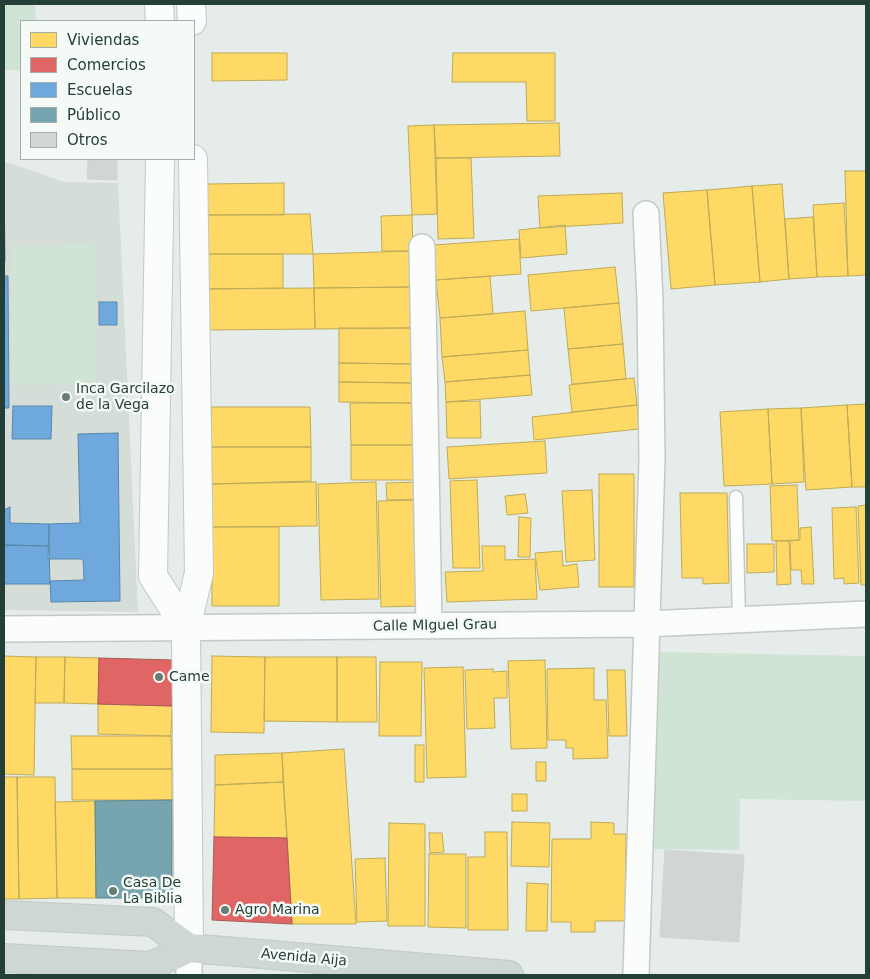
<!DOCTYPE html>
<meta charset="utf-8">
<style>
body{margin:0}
#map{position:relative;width:870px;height:979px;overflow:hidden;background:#e6ece9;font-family:"DejaVu Sans",sans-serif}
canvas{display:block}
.frame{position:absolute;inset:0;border:5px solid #243f38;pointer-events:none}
.legend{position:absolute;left:20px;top:20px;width:175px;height:140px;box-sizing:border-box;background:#f5faf7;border:1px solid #a1afab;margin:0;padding:6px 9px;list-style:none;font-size:15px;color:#243f38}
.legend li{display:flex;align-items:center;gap:10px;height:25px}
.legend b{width:25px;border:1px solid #a1afab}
</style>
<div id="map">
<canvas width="870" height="979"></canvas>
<div class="frame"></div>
<ul class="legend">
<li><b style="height:14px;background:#ffd966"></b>Viviendas</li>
<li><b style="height:14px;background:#e06666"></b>Comercios</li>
<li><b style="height:14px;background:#6fa8dc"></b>Escuelas</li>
<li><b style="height:14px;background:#76a5af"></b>Público</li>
<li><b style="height:14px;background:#d1d5d3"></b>Otros</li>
</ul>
</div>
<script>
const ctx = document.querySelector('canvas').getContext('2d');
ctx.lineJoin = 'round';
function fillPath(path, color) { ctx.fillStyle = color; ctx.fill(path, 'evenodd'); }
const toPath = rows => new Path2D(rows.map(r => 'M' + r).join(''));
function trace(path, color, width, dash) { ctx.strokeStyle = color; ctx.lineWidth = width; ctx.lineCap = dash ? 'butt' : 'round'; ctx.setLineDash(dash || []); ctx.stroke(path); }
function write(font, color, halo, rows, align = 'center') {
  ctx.font = font + ' "DejaVu Sans",sans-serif'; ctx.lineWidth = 5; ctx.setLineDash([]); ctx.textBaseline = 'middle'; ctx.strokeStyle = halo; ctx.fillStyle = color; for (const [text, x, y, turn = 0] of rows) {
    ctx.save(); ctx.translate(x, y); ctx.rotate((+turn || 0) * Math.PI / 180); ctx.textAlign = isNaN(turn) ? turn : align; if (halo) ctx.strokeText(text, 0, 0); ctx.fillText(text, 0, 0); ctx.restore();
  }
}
fillPath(toPath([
 [4,163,10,163,64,182,118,183,138,612,4,610]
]), '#d5ddd9');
fillPath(toPath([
 [4,4,35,4,36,21,21,21,21,70,4,70],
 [95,245,96,384,12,385,11,246],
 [658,652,866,656,866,801,740,799,739,850,654,849]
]), '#d0e4d6');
const homes = toPath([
 [212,53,287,53,287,80,212,81,212,53],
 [453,53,555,53,555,121,527,121,526,82,452,82,453,53],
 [559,123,560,156,436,158,434,125,559,123],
 [434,125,437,214,412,215,408,126,434,125],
 [436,158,471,158,474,238,438,239,436,158],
 [845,171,866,171,866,275,848,276,845,171],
 [284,183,284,215,205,215,205,184,284,183],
 [782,184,789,279,760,282,752,186,782,184],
 [752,186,760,282,715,285,707,190,752,186],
 [707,190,715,285,671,289,663,193,707,190],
 [622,193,623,223,540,228,538,196,622,193],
 [844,203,848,276,817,277,813,205,844,203],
 [310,214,313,254,205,254,205,215,310,214],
 [412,215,413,251,382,251,381,216,412,215],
 [813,217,817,277,789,279,785,219,813,217],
 [565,225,567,254,521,258,519,230,565,225],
 [519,239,521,274,436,280,434,245,519,239],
 [413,251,413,287,314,288,313,254,413,251],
 [205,254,283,254,283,288,206,289,205,254],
 [615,267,619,303,531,311,528,275,615,267],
 [490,276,493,314,440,318,436,280,490,276],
 [413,287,414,328,315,329,314,288,413,287],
 [314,288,315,329,207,330,206,289,314,288],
 [619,303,623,344,568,349,564,308,619,303],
 [525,311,528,350,442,357,440,318,525,311],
 [339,328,414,328,414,364,339,363,339,328],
 [623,344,626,379,572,384,568,349,623,344],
 [528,350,530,375,445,382,442,357,528,350],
 [339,363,414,364,414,383,339,382,339,363],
 [530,375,532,395,446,402,445,382,530,375],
 [634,378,637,405,572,412,569,385,634,378],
 [339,382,414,383,414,403,339,402,339,382],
 [480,401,481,438,447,438,446,402,480,401],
 [350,403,418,403,418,445,351,445,350,403],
 [866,404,866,487,852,487,847,405,866,404],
 [637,405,639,429,534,440,532,417,637,405],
 [847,405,852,487,806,490,801,408,847,405],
 [211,407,310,407,311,447,211,447,211,407],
 [801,408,804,482,772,484,768,409,801,408],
 [768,409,772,484,724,486,720,412,768,409],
 [545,441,547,473,449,479,447,447,545,441],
 [351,445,418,445,418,480,351,480,351,445],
 [211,447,311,447,311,481,212,484,211,447],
 [599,474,634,474,634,587,599,587,599,474],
 [477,480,480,568,453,568,450,481,477,480],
 [316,482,317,526,212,527,212,484,316,482],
 [376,482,379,599,321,600,318,484,376,482],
 [421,482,421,499,387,500,386,483,421,482],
 [797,485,799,540,772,541,770,486,797,485],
 [592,490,595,560,566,562,562,491,592,490],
 [680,493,727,493,729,583,703,584,703,578,682,578,680,493],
 [525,494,528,513,507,515,505,496,525,494],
 [417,500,420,606,381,607,378,501,417,500],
 [866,505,866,585,861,585,858,506,866,505],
 [856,507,859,583,844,584,844,578,834,579,832,508,856,507],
 [519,517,531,518,530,557,518,557,519,517],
 [212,527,279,527,279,606,212,606,212,527],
 [811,527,814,584,802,584,801,570,791,570,790,541,800,540,800,528,811,527],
 [776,541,789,541,791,584,777,585,776,541],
 [747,544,774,544,774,572,747,573,747,544],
 [482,546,505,546,505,560,535,559,537,599,447,602,445,572,483,571,482,546],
 [562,551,563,566,577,564,579,587,540,590,535,553,562,551],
 [4,656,36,657,34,775,4,774,4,656],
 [212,656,265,657,264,733,211,732,212,656],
 [36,657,65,657,64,703,35,703,36,657],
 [65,657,99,658,98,704,64,703,65,657],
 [265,657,337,657,337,722,264,721,265,657],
 [337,657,376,657,377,722,337,722,337,657],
 [545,660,547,748,511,749,508,661,545,660],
 [380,662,422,662,421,736,379,736,380,662],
 [463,667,466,777,427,778,424,668,463,667],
 [594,668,594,700,606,700,608,758,573,759,573,748,566,748,566,740,548,740,547,669,594,668],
 [493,669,493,672,507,671,507,698,494,698,495,728,467,729,465,670,493,669],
 [607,670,625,670,627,736,609,736,607,670],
 [98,704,172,706,171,736,98,734,98,704],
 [71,736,171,736,172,769,72,769,71,736],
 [415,745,424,745,424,782,415,782,415,745],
 [344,749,356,924,292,924,282,753,344,749],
 [282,753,283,782,215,785,215,755,282,753],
 [536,762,546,762,546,781,536,781,536,762],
 [72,769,172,769,172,800,72,800,72,769],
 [4,777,17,777,19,899,4,899,4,777],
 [17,777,55,777,57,898,19,899,17,777],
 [283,782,287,838,214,837,215,785,283,782],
 [512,794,527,794,527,811,512,811,512,794],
 [95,801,96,898,57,898,55,802,95,801],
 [512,822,550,823,549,867,511,866,512,822],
 [591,822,614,823,614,834,626,834,625,921,595,921,595,932,571,932,571,922,551,922,552,839,591,839,591,822],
 [389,823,425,824,425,926,388,926,389,823],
 [485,832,507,832,508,930,468,930,468,857,485,857,485,832],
 [429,833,442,833,444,852,430,853,429,833],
 [429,854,466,854,466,928,428,927,429,854],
 [385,858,387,921,357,922,355,859,385,858],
 [527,883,548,884,547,931,526,931,527,883]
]);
fillPath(homes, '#ffd966');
trace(homes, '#bdab58', 1);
const shops = toPath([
 [99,658,173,660,172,706,98,704,99,658],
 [214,837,287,838,292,924,212,920,214,837]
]);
fillPath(shops, '#e06666');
trace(shops, '#a85a58', 1);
const schools = toPath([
 [4,187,5,261,4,261,4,187],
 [4,276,8,276,9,408,4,408,4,276],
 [99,302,117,302,117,325,99,325,99,302],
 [13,406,52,406,51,439,12,439,13,406],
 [118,433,120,601,51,602,50,581,84,580,83,559,48,559,49,524,80,523,78,434,118,433],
 [10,507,10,523,49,524,49,546,4,545,4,510,10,507],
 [4,545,49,546,50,584,4,584,4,545]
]);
fillPath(schools, '#6fa8dc');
trace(schools, '#5888ab', 1);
const public = toPath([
 [172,800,172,898,96,898,95,801,172,800]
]);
fillPath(public, '#76a5af');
trace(public, '#5d868b', 1);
const building = toPath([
 [88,159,117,159,117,180,87,179,88,159],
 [665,850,744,855,739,942,660,937,665,850]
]);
fillPath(building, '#d1d5d3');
trace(building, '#cfd5d2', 1);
const lane = toPath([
 [736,497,739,620]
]);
const street = toPath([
 [422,247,429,626],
 [4,629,646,624,866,614],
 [189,975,189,948],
 [636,975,652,460,650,300,646,214]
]);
const secondary = toPath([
 [159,4,160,21],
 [191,4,192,21],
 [160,159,153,576,186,628],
 [189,948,186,628,199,573,193,159]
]);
const primary = toPath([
 [4,915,153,922,189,948],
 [4,958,151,966,189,948,509,975]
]);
trace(lane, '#c3c9c6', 15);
trace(street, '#c3c9c6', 28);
trace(secondary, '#c2c9c6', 30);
trace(primary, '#c2cac8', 30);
trace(lane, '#fbfcfc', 12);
trace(street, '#fbfcfc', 25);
trace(secondary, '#fbfcfc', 28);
trace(primary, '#ced7d4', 28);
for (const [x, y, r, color] of [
 [66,397,5,"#687c76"],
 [159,677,5,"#687c76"],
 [113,891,5,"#687c76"],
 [225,910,5,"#687c76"]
]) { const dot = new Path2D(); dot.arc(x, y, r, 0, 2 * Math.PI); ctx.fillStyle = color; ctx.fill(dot); trace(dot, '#f5faf7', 2); }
write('14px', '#243f38', '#f5faf7', [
 ["Inca Garcilazo",76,389],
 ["de la Vega",76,405],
 ["Came",169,677],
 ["Casa De",123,883],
 ["La Biblia",123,899],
 ["Agro Marina",235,910]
], 'left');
write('14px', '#243f38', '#f5faf7', [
 ["Calle MIguel Grau",435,626,-1],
 ["Avenida Aija",304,958,5]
]);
</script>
